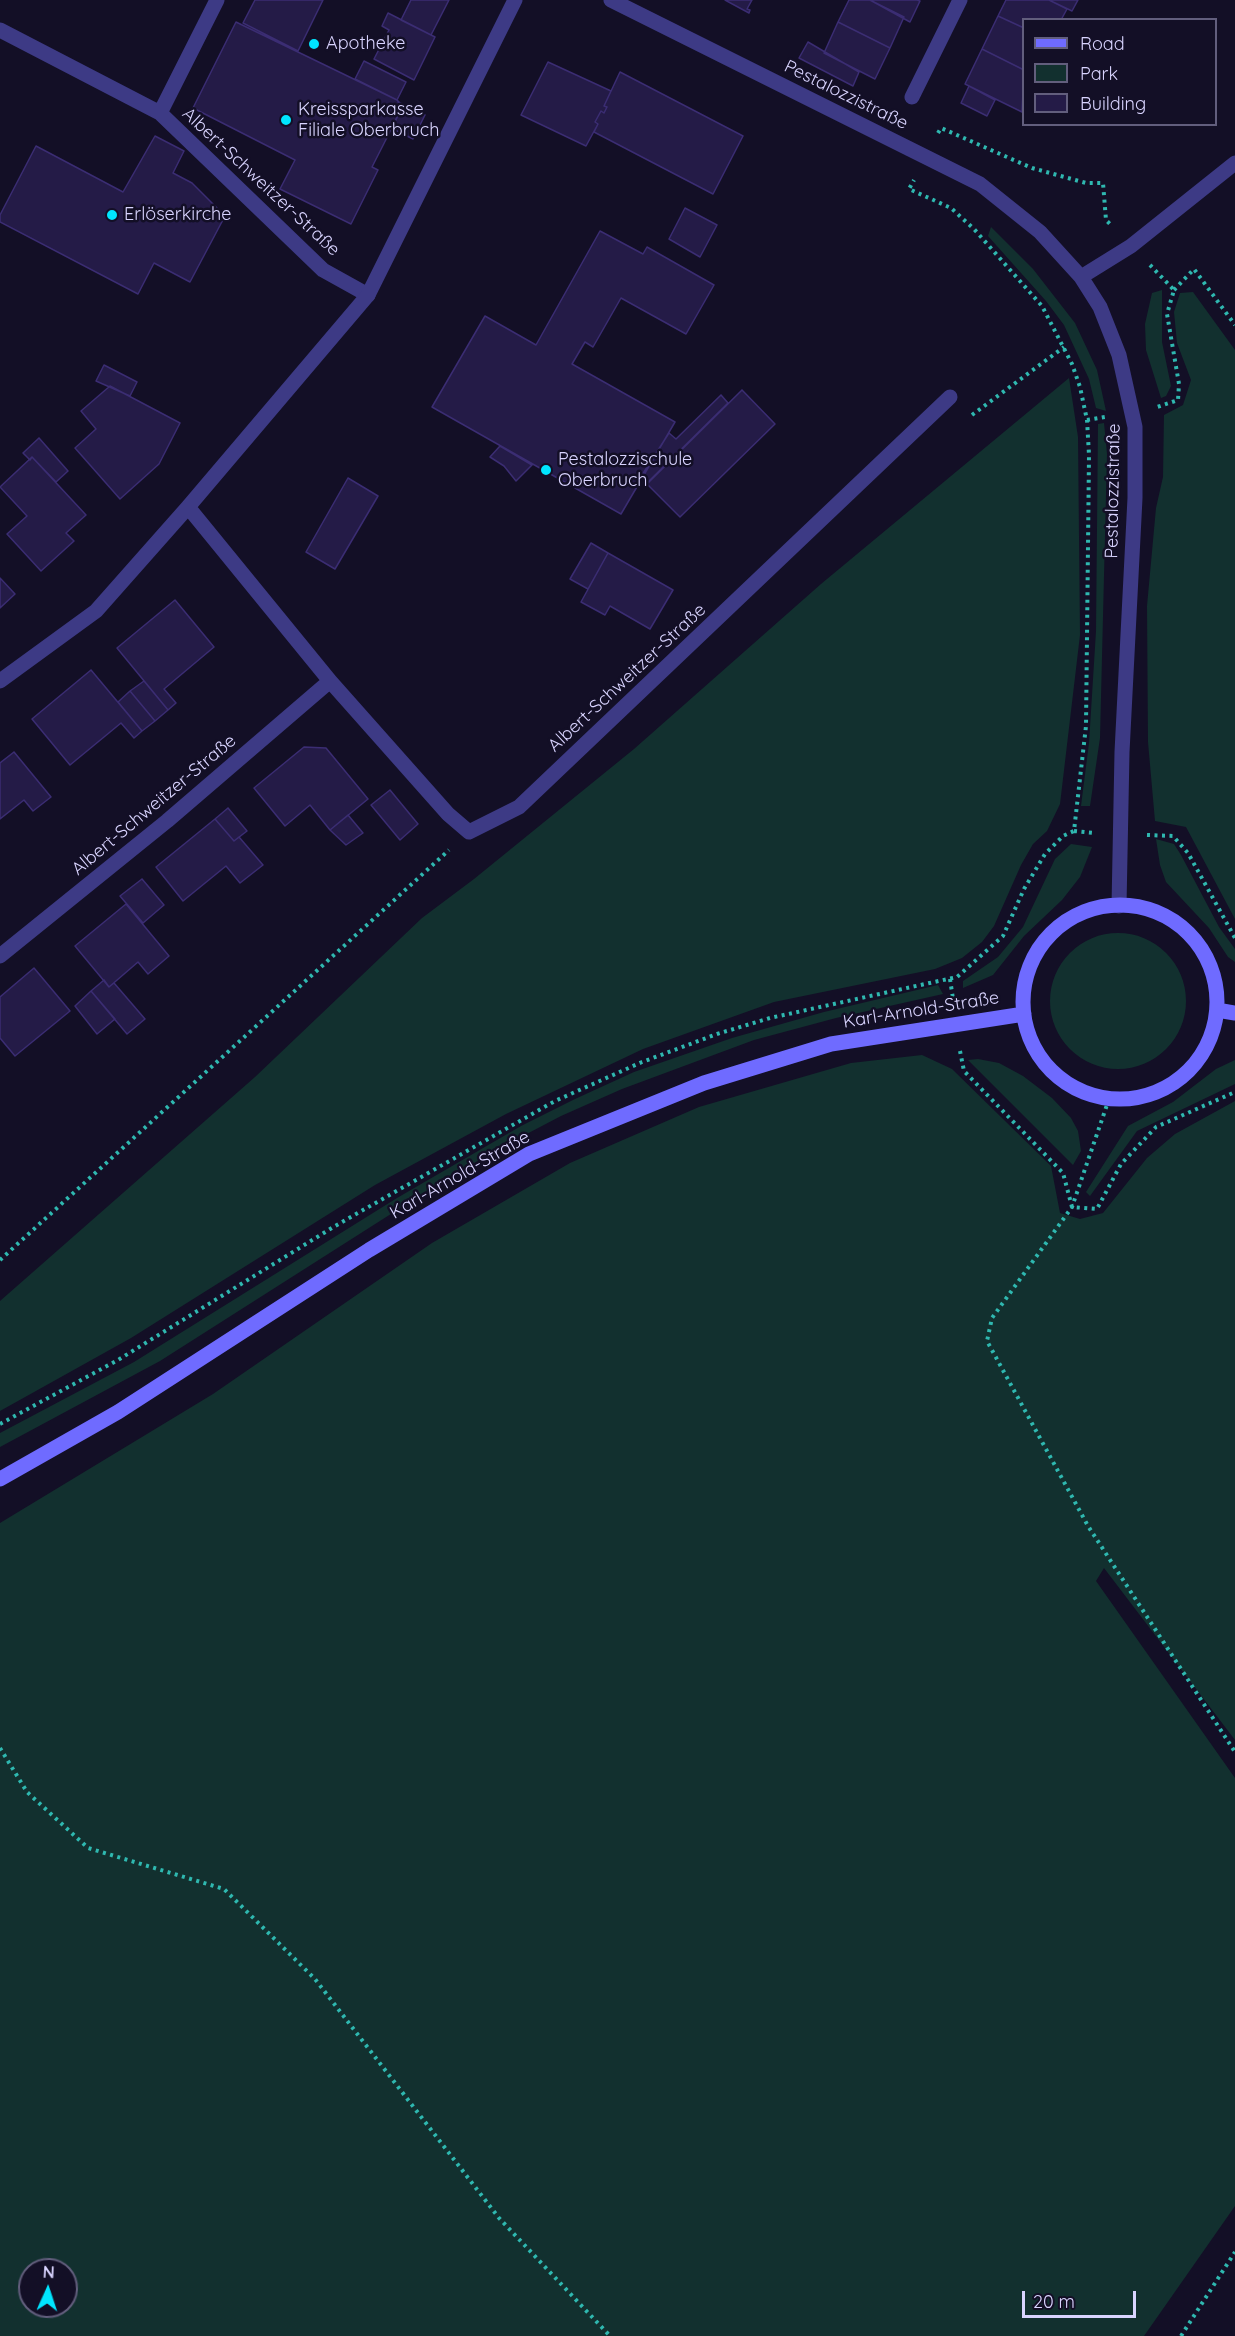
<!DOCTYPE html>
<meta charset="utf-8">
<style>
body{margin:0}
#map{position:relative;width:1235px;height:2336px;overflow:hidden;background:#130f26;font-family:Quicksand,sans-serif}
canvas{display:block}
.legend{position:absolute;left:1022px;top:18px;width:195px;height:108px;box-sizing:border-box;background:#130f26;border:2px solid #625e7d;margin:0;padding:8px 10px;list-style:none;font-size:18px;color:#d9d4ff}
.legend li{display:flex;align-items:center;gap:12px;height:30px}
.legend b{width:30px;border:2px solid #625e7d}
.north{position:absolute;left:18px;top:2258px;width:60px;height:60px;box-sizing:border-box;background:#130f26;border:2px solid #625e7d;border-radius:50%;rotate:3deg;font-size:16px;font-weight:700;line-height:24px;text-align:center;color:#d9d4ff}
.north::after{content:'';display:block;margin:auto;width:21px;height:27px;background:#00e5ff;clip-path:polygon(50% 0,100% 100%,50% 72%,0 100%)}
.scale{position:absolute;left:1022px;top:2291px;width:114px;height:27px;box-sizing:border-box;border:3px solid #d9d4ff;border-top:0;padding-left:8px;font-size:18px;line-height:21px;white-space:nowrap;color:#d9d4ff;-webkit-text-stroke:4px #130f26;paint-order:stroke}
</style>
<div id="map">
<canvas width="1235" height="2336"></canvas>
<ul class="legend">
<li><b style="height:8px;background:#6f6bff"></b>Road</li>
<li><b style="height:16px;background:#12302f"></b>Park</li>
<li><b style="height:16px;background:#241b47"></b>Building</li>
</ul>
<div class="north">N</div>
<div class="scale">20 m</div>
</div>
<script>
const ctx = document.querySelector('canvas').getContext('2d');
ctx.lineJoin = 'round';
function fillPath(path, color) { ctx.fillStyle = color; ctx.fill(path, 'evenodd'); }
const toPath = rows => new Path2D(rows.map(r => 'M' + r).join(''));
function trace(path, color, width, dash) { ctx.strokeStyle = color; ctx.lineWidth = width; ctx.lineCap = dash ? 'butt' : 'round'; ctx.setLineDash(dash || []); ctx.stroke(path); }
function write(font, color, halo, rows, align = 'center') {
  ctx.font = font + ' Quicksand,sans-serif'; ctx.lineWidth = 5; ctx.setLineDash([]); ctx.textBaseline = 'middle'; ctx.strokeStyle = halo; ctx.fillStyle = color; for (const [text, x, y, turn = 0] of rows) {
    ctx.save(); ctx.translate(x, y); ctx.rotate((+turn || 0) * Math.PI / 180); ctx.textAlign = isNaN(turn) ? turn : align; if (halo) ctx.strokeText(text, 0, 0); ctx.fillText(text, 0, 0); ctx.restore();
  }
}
fillPath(toPath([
 [991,227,1033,269,1075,323,1097,370,1106,411,1096,408,1089,379,1064,325,1046,301,988,236],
 [1162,290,1162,342,1171,386,1166,396,1161,398,1146,350,1145,324,1152,293],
 [1193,292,1235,350,1235,919,1186,827,1155,821,1148,742,1147,606,1156,508,1163,477,1164,415,1183,405,1191,380,1177,343,1174,312,1180,293],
 [1069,378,1078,437,1080,635,1060,804,1047,831,1033,844,1021,865,994,926,982,942,962,958,935,969,774,1002,643,1049,506,1114,375,1185,131,1338,0,1411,0,1301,255,1077,422,918,474,879,634,749,821,584],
 [1104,423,1107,454,1100,738,1090,806,1081,806,1089,743,1096,631,1098,424],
 [1156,839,1174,844,1181,855,1219,927,1235,949,1235,962,1228,957,1209,928,1166,882,1160,865],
 [1071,844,1092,847,1080,877,1062,900,1024,936,993,975,963,988,963,981,998,957,1023,927,1055,859],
 '1050 1001a68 68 0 1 1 136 0a68 68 0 1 1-136 0Z',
 [938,985,943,994,836,1018,754,1040,622,1089,561,1116,498,1149,427,1191,160,1361,0,1447,0,1433,134,1362,397,1198,521,1126,575,1099,634,1072,732,1038,824,1012],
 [922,1055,952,1069,1051,1166,1060,1213,1080,1219,1103,1213,1147,1158,1175,1134,1235,1101,1235,1740,1104,1568,1096,1581,1235,1778,1235,2206,1144,2336,0,2336,0,1523,213,1394,432,1243,570,1163,699,1107,851,1063],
 [30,2270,66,2270,66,2306,30,2306],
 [978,1059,999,1063,1023,1076,1052,1098,1071,1118,1078,1131,1081,1151,1073,1165,968,1060],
 [1235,1060,1235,1084,1137,1131,1090,1196,1086,1192,1128,1126,1173,1102,1216,1069]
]), '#12302f');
const building = toPath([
 [255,0,323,0,298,51,243,23,255,0],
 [411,0,449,0,431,35,401,20,411,0],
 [725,0,752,0,747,9,750,10,749,13,725,0],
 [849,0,870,0,904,17,890,48,838,22,849,0],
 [870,0,917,0,920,1,910,22,870,0],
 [1006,0,1049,0,1067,9,1061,20,1024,20,1024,28,998,16,1006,0],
 [1049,0,1078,0,1072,11,1049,0],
 [388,13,435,37,414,80,374,59,389,30,382,26,388,13],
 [998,16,1024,28,1024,70,982,49,998,16],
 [236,22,397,100,403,106,372,167,378,170,351,224,280,189,295,160,193,108,236,22],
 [838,22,890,48,875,79,824,53,838,22],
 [808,42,859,72,853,86,799,58,808,42],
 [982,49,1024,70,1022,112,965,84,982,49],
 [364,61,406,82,397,100,355,79,364,61],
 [548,62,611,91,604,106,607,107,604,113,601,111,595,122,598,124,586,146,521,115,548,62],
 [620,72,743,136,713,194,594,132,598,124,595,122,601,111,604,113,607,107,604,106,620,72],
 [969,86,995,100,987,116,961,103,969,86],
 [398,102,425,115,413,139,391,128,403,106,398,102],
 [155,136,184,151,173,173,192,183,225,216,190,282,154,263,138,294,0,222,0,215,36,146,123,192,155,136],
 [685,208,717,225,700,257,669,239,685,208],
 [600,231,643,254,647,247,714,285,686,334,621,298,593,347,585,342,572,364,675,422,621,514,432,407,485,316,536,345,600,231],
 [104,365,137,382,130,396,96,381,104,365],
 [110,386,180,423,159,464,120,499,75,448,96,429,81,411,110,386],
 [742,390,775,424,680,517,647,484,742,390],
 [721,395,728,403,648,482,642,475,669,433,676,439,721,395],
 [39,438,68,471,56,482,32,457,30,460,23,453,39,438],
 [500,446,532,465,516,481,504,466,490,457,500,446],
 [32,457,86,515,66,533,74,541,41,571,7,534,27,516,0,487,32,457],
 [348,478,378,496,335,569,306,552,348,478],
 [591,543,608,553,588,589,570,579,591,543],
 [608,553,673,590,650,629,610,606,605,615,581,602,608,553],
 [0,578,15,594,0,608,0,578],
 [175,600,214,647,164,689,176,703,168,710,117,648,175,600],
 [91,670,142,731,134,738,121,723,70,765,32,719,91,670],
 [144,681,168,710,155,721,130,691,144,681],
 [130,691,155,721,142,731,118,702,130,691],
 [304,747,326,748,368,799,330,830,310,805,285,826,254,788,304,747],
 [14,752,51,797,33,811,24,800,0,819,0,763,14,752],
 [390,790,418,824,400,840,371,805,390,790],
 [228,808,247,831,234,841,215,819,228,808],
 [348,815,363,833,346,845,330,830,348,815],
 [215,819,234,841,239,837,263,865,240,883,226,866,183,901,156,867,215,819],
 [142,879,164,905,143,923,120,896,142,879],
 [126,904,169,956,148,974,138,962,109,987,75,946,126,904],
 [34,968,70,1011,15,1056,0,1038,0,997,34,968],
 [104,980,109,987,114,983,145,1019,127,1034,91,991,104,980],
 [91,991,115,1019,97,1034,75,1006,91,991]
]);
fillPath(building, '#241b47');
trace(building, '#3b2d73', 1.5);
trace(toPath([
 [938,133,941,128,1032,168,1086,183,1103,183,1106,220,1111,225],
 [1150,265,1174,290,1167,314,1179,384,1178,400,1157,407],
 [1174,290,1194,269,1235,325],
 [972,415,1064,347],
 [1087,420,1105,417],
 [1074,831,1094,833],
 [1147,835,1173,836,1188,853,1235,938],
 [950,979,953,999],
 [960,1051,964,1071,1063,1173,1072,1207,1097,1209,1121,1164,1156,1127,1235,1092],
 [1109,1099,1072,1207,992,1318,987,1341,1088,1526,1235,1752],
 [0,1260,449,850],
 [0,1424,118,1360,335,1226,555,1101,642,1062,717,1034,770,1018,957,977,1003,936,1024,889,1045,854,1063,836,1074,831,1086,726,1089,455,1087,420,1080,387,1072,364,1042,306,974,229,951,208,909,189,914,180],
 [0,1748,27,1792,88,1848,224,1889,315,1979,499,2218,610,2336],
 [1181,2336,1235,2252]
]), '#2fb8b0', 4, [3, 4.5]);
trace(toPath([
 [0,30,160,113,217,0],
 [912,97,960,0],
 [160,113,323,270,368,295]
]), '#3d3a85', 15);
trace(toPath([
 [611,0,980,184,1040,232,1081,277,1100,307,1119,355,1135,427,1135,498,1122,752,1119,906],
 [1081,277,1131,246,1235,163],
 [188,507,330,681,448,814,469,832,519,807,950,397],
 [0,681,96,611,188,507,368,295,515,0],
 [0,956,167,821,330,681]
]), '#3d3a85', 15);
trace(toPath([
 '1023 1002a97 97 0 1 1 194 0a97 97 0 1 1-194 0Z',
 [1217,1010,1235,1013],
 [0,1479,118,1412,369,1250,529,1154,704,1083,831,1044,1024,1014]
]), '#6f6bff', 15);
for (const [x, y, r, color] of [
 [314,44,6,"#00e5ff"],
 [286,120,6,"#00e5ff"],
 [112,215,6,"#00e5ff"],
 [546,470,6,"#00e5ff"]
]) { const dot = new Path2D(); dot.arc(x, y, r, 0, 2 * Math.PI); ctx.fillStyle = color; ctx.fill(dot); trace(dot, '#130f26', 2); }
write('18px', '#d9d4ff', '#130f26', [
 ["Apotheke",326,44],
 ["Kreissparkasse",298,110],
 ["Filiale Oberbruch",298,131],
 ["Erlöserkirche",124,215],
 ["Pestalozzischule",558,460],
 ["Oberbruch",558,481]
], 'left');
write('18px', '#d9d4ff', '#130f26', [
 ["Pestalozzistraße",846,95,26],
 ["Albert-Schweitzer-Straße",261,182,43],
 ["Pestalozzistraße",1113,491,-89],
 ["Albert-Schweitzer-Straße",627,678,-43],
 ["Albert-Schweitzer-Straße",154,805,-40],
 ["Karl-Arnold-Straße",921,1010,-9],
 ["Karl-Arnold-Straße",460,1175,-30]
]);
</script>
